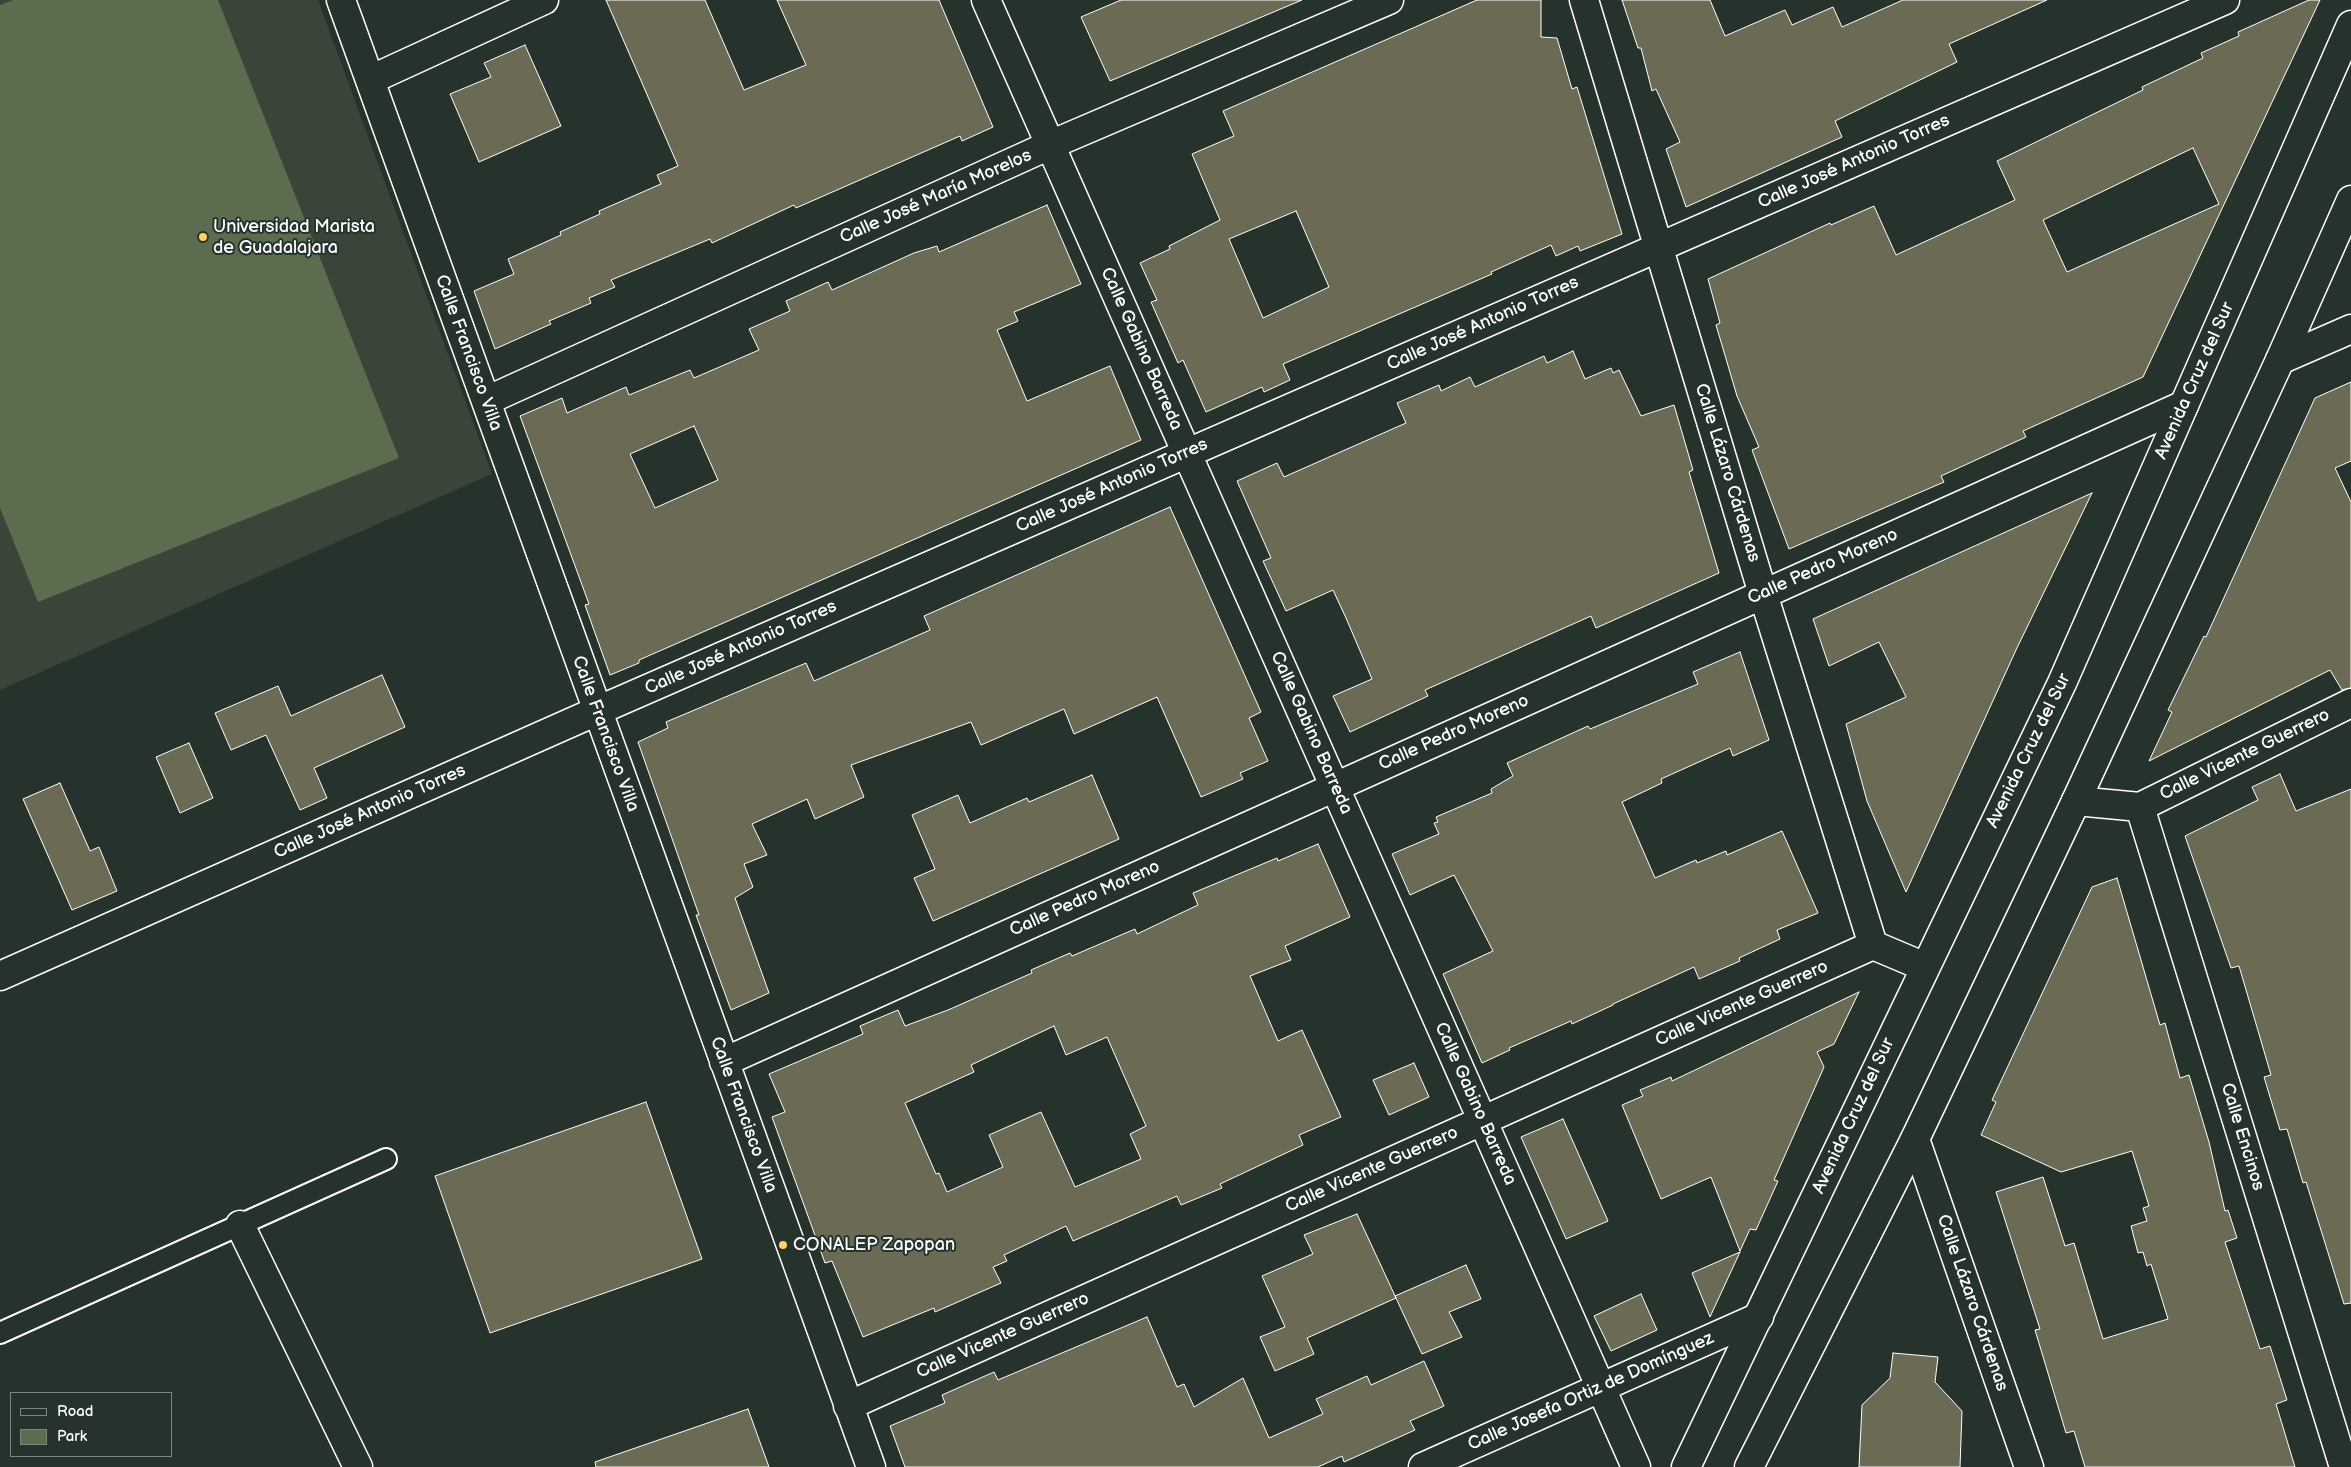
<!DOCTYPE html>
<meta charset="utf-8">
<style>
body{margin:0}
#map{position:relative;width:2351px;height:1467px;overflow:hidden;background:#26332d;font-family:"Balsamiq Sans",sans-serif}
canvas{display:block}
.legend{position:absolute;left:10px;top:1392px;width:162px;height:65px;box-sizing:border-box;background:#26332d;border:1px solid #7d8581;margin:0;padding:6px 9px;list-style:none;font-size:15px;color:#fff}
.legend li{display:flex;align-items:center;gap:10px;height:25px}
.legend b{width:25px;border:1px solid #7d8581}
</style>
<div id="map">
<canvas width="2351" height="1467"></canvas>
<ul class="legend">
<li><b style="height:6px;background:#26332d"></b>Road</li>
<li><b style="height:14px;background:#5b6c4f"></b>Park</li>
</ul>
</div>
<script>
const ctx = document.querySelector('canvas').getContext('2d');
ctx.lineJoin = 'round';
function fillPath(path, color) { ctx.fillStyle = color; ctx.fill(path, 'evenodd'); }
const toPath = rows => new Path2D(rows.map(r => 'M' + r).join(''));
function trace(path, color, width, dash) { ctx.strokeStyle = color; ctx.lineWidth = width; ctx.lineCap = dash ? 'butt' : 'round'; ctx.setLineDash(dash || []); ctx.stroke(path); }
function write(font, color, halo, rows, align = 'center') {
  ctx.font = font + ' "Balsamiq Sans",sans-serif'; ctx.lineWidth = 4; ctx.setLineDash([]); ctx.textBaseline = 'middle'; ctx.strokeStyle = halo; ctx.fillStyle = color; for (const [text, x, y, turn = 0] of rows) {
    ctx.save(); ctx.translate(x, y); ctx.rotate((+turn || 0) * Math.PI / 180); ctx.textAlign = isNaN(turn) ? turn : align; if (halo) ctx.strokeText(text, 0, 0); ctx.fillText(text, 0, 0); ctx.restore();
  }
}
fillPath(toPath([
 [0,0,318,0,492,474,0,690]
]), '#3b4439');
fillPath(toPath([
 [13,0,218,0,399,458,38,602,0,508,0,5]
]), '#5b6c4f');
const building = toPath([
 [606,0,705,0,744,90,806,65,777,0,939,0,993,127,962,141,960,136,796,208,794,205,712,243,710,239,611,280,615,287,589,298,591,303,549,321,551,324,495,349,474,291,514,274,508,259,561,235,560,232,600,214,599,211,661,184,657,175,678,166,606,0],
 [1121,0,1302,0,1110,81,1081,17,1121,0],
 [1477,0,1541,0,1541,37,1557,38,1572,89,1577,87,1622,234,1580,251,1578,246,1556,256,1551,245,1491,272,1492,274,1283,364,1290,380,1264,392,1262,387,1206,412,1183,360,1178,363,1151,302,1157,300,1140,263,1170,249,1169,246,1220,220,1192,154,1234,136,1223,111,1477,0],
 [1296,211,1329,287,1263,318,1229,239,1296,211],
 [1622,0,1710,0,1725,36,1785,10,1792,25,1833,7,1842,27,1903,0,2047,0,1949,44,1957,62,1835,121,1842,137,1686,207,1666,149,1680,142,1656,89,1652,91,1641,48,1638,48,1622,0],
 [2309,0,2320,0,2143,377,2023,431,2026,437,1941,476,1944,482,1789,549,1752,450,1759,447,1737,396,1716,325,1720,323,1708,279,1830,223,1831,225,1874,206,1896,255,2015,200,1997,161,2143,90,2142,87,2203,58,2201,53,2239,36,2238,32,2309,0],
 [2193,148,2219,204,2067,272,2043,220,2193,148],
 [525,45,561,126,479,162,450,94,491,77,484,63,525,45],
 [1047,205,1081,284,1014,312,1018,321,997,330,1027,401,1110,366,1141,440,639,660,639,663,610,675,585,605,589,604,520,416,562,398,567,413,626,387,629,395,690,370,694,378,759,350,749,329,790,311,786,301,828,282,832,290,914,253,937,246,939,252,1047,205],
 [694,426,718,480,655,508,630,454,694,426],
 [1573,351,1585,379,1611,368,1613,373,1619,370,1641,416,1674,405,1693,470,1689,472,1719,573,1596,628,1591,616,1425,690,1428,696,1350,732,1333,696,1372,679,1346,618,1333,590,1286,611,1263,561,1271,558,1237,481,1277,463,1284,477,1406,423,1397,403,1439,385,1441,391,1470,377,1475,387,1544,356,1547,363,1573,351],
 [2351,382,2351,461,2335,468,2351,502,2351,688,2342,690,2330,670,2149,761,2172,712,2168,710,2204,636,2206,637,2315,398,2351,382],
 [2092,493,2016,650,1906,892,1867,801,1846,724,1906,697,1879,642,1829,666,1813,619,2092,493],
 [1170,507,1261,712,1249,718,1268,761,1240,773,1243,779,1201,797,1157,697,1074,734,1064,709,981,745,971,722,851,765,864,797,815,819,807,799,752,824,767,855,744,864,753,887,735,898,769,993,731,1010,696,915,699,915,638,742,668,728,666,722,806,663,814,681,930,630,924,616,1170,507],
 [1740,652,1769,740,1733,756,1730,748,1661,779,1662,783,1622,802,1655,878,1696,860,1697,863,1726,851,1727,855,1782,831,1818,913,1777,930,1780,939,1739,958,1740,961,1699,979,1694,967,1613,1004,1613,1005,1572,1024,1571,1021,1509,1048,1510,1050,1482,1063,1443,974,1493,951,1454,875,1410,895,1392,854,1439,834,1434,823,1438,822,1436,817,1492,793,1491,789,1513,776,1507,763,1588,726,1590,729,1698,684,1693,672,1740,652],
 [382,675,405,727,314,768,327,798,300,810,266,735,231,750,215,713,278,686,291,716,382,675],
 [189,743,213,798,180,813,156,757,189,743],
 [2280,774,2296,811,2351,789,2351,1303,2344,1304,2306,1182,2303,1183,2287,1129,2280,1130,2264,1077,2271,1075,2239,966,2231,968,2185,836,2258,800,2252,787,2280,774],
 [1092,775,1119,839,933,921,914,878,935,869,912,815,958,795,970,823,1027,798,1029,802,1092,775],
 [60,783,90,851,99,847,117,891,72,910,23,799,60,783],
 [1318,844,1350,917,1285,946,1291,960,1250,976,1278,1041,1302,1030,1341,1117,1299,1135,1303,1145,1220,1184,1222,1188,1181,1205,1177,1196,1073,1241,1066,1226,1004,1255,1007,1261,993,1267,1001,1283,935,1312,934,1308,863,1337,832,1261,825,1263,772,1117,785,1112,769,1074,863,1034,860,1026,898,1010,905,1026,948,1010,1032,973,1031,970,1070,953,1072,956,1135,929,1137,934,1198,905,1193,893,1277,858,1278,861,1318,844],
 [1054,1026,1066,1055,1107,1037,1146,1126,1130,1134,1141,1159,1075,1187,1041,1112,989,1135,1003,1167,947,1192,939,1173,936,1174,905,1103,974,1072,971,1065,1054,1026],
 [2117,878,2160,1025,2165,1023,2180,1078,2189,1075,2209,1142,2225,1211,2228,1210,2237,1238,2225,1242,2260,1349,2270,1346,2287,1400,2276,1404,2295,1467,2085,1467,2074,1431,2066,1433,2035,1330,2040,1329,1996,1192,2043,1177,2065,1246,2074,1243,2103,1339,2168,1319,2151,1264,2147,1266,2143,1252,2138,1253,2131,1226,2147,1221,2143,1208,2149,1206,2132,1151,2061,1172,1981,1135,1996,1102,1992,1100,2092,887,2117,878],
 [1859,992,1834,1044,1817,1052,1824,1067,1774,1180,1778,1181,1756,1230,1750,1229,1740,1251,1711,1177,1661,1199,1622,1105,1643,1096,1640,1090,1671,1077,1672,1081,1859,992],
 [1414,1063,1429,1097,1389,1115,1373,1080,1414,1063],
 [646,1102,702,1259,490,1333,435,1176,646,1102],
 [1563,1119,1608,1221,1566,1239,1521,1137,1563,1119],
 [1357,1214,1396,1298,1307,1338,1314,1354,1275,1371,1260,1337,1285,1327,1262,1276,1313,1254,1304,1235,1357,1214],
 [1740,1252,1710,1317,1692,1273,1740,1252],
 [1466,1265,1481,1299,1449,1312,1462,1337,1422,1354,1395,1296,1466,1265],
 [1641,1294,1657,1330,1611,1351,1594,1316,1641,1294],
 [1147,1317,1177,1387,1184,1384,1194,1407,1243,1378,1269,1438,1323,1414,1316,1399,1367,1376,1371,1385,1424,1361,1444,1406,1410,1421,1415,1430,1344,1462,1342,1456,1318,1467,905,1467,890,1426,945,1403,942,1395,994,1372,998,1380,1147,1317],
 [1893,1353,1938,1357,1935,1382,1962,1411,1960,1467,1859,1467,1862,1405,1890,1378,1893,1353],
 [748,1409,769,1467,596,1467,595,1462,748,1409]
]);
fillPath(building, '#6b6a55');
trace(building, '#fff', 1);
const service = toPath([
 [0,1333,386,1159]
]);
const minor = toPath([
 [341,0,871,1467],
 [986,0,1636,1467],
 [1584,0,1763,594,1873,945],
 [370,80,544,0],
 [2280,360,2351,329],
 [486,401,1050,145,1389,0],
 [2076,801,2140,807],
 [2140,807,2344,1467],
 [2140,807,2351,703],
 [0,976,597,711,2225,0],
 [724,1062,2184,405],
 [1915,1139,2029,1467],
 [240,1225,358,1467],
 [848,1406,1873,945,1925,967],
 [1423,1467,1759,1317]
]);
const secondary = toPath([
 [1686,1467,2062,683,2351,25],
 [1749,1467,1915,1139,2076,801,2280,360,2351,200]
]);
trace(service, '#fff', 24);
trace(minor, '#fff', 31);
trace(secondary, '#fff', 31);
trace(service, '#26332d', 20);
trace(minor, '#26332d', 28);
trace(secondary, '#26332d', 28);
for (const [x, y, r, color] of [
 [203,237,5,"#ffd166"],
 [783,1245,5,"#ffd166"]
]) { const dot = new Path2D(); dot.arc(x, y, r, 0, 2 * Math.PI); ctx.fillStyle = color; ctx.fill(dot); trace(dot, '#26332d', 2); }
write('18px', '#fff', '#26332d', [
 ["Calle José Antonio Torres",1854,162,-24],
 ["Calle José María Morelos",936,197,-24],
 ["Calle José Antonio Torres",1483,324,-24],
 ["Calle Gabino Barreda",1141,349,66],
 ["Calle Francisco Villa",468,353,70],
 ["Avenida Cruz del Sur",2195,381,-66],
 ["Calle Lázaro Cárdenas",1727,473,73],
 ["Calle José Antonio Torres",1112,486,-24],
 ["Calle Pedro Moreno",1823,567,-24],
 ["Calle José Antonio Torres",741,648,-24],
 ["Calle Gabino Barreda",1311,733,66],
 ["Calle Pedro Moreno",1454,733,-24],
 ["Calle Francisco Villa",605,734,70],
 ["Avenida Cruz del Sur",2029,751,-64],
 ["Calle Vicente Guerrero",2245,755,-26],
 ["Calle José Antonio Torres",370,812,-24],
 ["Calle Pedro Moreno",1085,899,-24],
 ["Calle Vicente Guerrero",1742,1004,-24],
 ["Calle Gabino Barreda",1475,1104,66],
 ["Calle Francisco Villa",743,1115,70],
 ["Avenida Cruz del Sur",1854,1116,-65],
 ["Calle Encinos",2242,1137,73],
 ["Calle Vicente Guerrero",1372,1170,-24],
 ["Calle Lázaro Cárdenas",1972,1303,71],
 ["Calle Vicente Guerrero",1003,1336,-24],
 ["Calle Josefa Ortiz de Domínguez",1591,1392,-24]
]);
write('18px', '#fff', '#26332d', [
 ["Universidad Marista",213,227],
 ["de Guadalajara",213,248],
 ["CONALEP Zapopan",793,1245]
], 'left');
</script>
